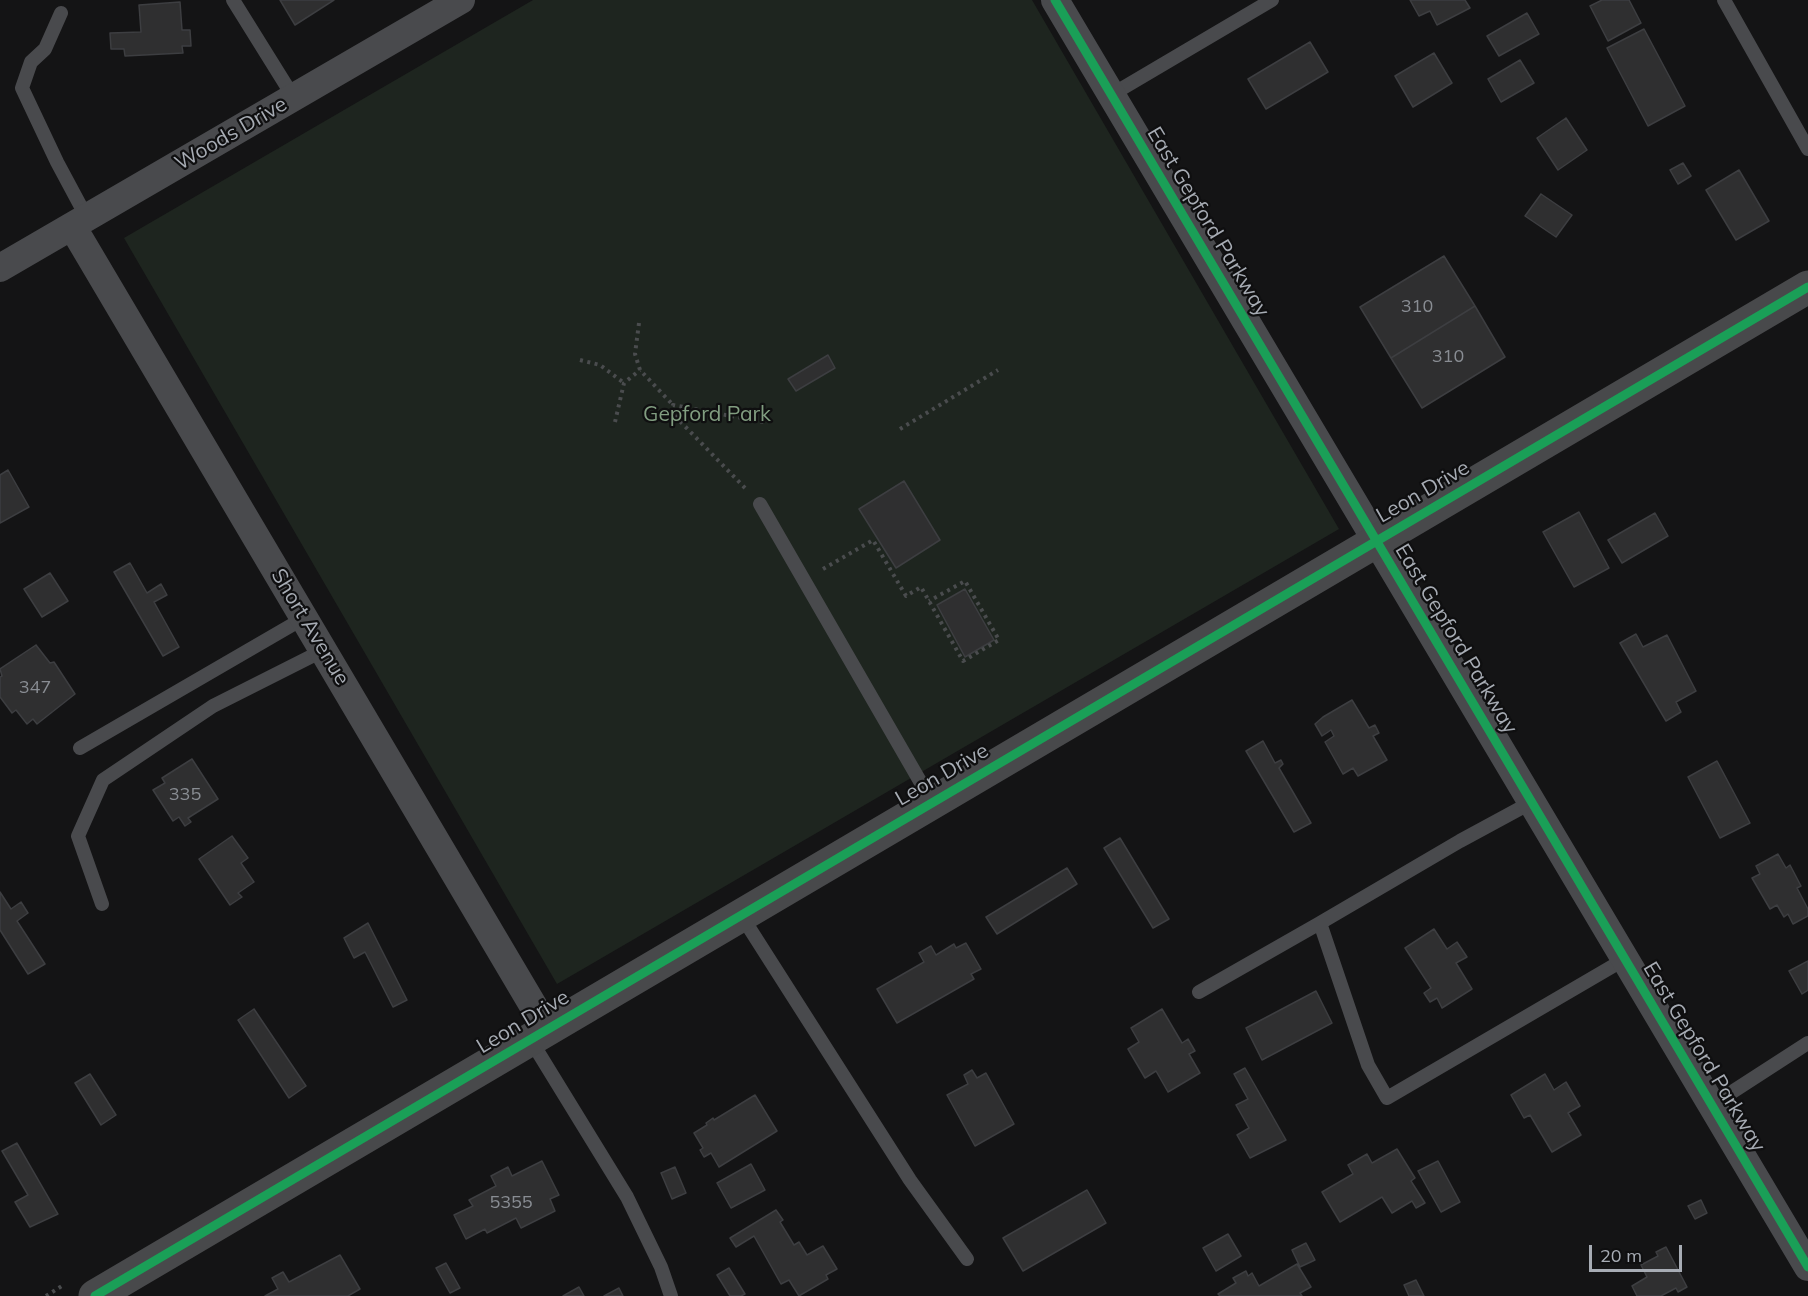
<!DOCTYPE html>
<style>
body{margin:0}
#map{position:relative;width:1808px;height:1296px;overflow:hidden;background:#141415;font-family:Mulish,sans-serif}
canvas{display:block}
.scale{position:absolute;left:1589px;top:1245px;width:93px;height:27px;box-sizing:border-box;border:3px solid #a7acb4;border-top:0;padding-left:8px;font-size:18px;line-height:21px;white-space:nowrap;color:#a7acb4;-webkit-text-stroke:4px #0f0f10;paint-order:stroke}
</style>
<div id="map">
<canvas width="1808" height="1296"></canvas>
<div class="scale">20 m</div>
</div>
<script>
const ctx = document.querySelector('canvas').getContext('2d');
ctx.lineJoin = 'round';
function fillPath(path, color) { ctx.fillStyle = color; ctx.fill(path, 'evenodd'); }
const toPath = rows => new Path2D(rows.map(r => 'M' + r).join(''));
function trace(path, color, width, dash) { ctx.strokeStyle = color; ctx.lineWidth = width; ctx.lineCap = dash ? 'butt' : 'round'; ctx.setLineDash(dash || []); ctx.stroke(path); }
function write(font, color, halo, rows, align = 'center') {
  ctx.font = font + ' Mulish,sans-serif'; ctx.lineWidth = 4.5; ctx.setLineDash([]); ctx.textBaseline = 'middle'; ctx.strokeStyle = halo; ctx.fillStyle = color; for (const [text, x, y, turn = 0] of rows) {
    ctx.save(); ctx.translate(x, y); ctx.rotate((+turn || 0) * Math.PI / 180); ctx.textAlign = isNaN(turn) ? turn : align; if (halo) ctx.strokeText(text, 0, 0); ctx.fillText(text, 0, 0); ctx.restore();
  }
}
fillPath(toPath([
 [533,0,1032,0,1339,529,557,984,124,238]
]), '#1e251f');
const building = toPath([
 [280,0,334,0,295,25,280,0],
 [1410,0,1465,0,1470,8,1437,25,1430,11,1419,16,1410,0],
 [1602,0,1629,0,1641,23,1608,41,1590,6,1602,0],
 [180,2,182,30,190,30,191,46,182,46,183,53,125,56,124,49,111,49,110,33,141,32,139,5,180,2],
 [1527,13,1539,34,1499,56,1487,36,1527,13],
 [1644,29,1685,106,1648,126,1607,48,1644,29],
 [1310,42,1328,72,1266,109,1248,79,1310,42],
 [1434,53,1452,83,1413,107,1395,76,1434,53],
 [1520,60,1534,83,1501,102,1488,79,1520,60],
 [1566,118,1587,150,1558,170,1537,138,1566,118],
 [1683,163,1691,176,1678,184,1670,170,1683,163],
 [1739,170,1769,221,1736,240,1706,190,1739,170],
 [1541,194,1572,215,1556,237,1525,216,1541,194],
 [1444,256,1475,306,1391,358,1360,307,1444,256],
 [1475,306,1505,357,1422,408,1391,358,1475,306],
 [828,355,835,368,796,391,788,379,828,355],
 [8,470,29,507,0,523,0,475,8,470],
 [904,481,940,540,896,568,859,509,904,481],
 [1579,512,1609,568,1574,587,1543,532,1579,512],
 [1655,513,1668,536,1622,563,1608,540,1655,513],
 [130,563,147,593,161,584,167,595,154,602,179,647,163,656,114,572,130,563],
 [50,573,68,601,42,617,24,589,50,573],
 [965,589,994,640,965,657,937,605,965,589],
 [1636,634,1643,647,1667,635,1696,691,1676,702,1681,712,1666,721,1620,643,1636,634],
 [36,645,50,663,54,662,75,694,37,724,33,719,27,724,16,710,12,713,0,697,0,677,2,676,0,669,36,645],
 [1352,700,1369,728,1375,725,1379,733,1373,736,1387,760,1358,776,1353,768,1343,774,1325,742,1334,736,1331,730,1322,736,1315,724,1323,717,1352,700],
 [1263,741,1275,763,1281,760,1283,764,1279,768,1311,823,1294,832,1246,751,1263,741],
 [192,759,218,799,188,818,191,822,185,826,179,817,173,821,153,790,165,783,162,778,192,759],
 [1717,761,1750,823,1720,838,1688,777,1717,761],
 [232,836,248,858,241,863,254,882,238,893,242,897,230,905,199,859,232,836],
 [1120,838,1169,919,1153,928,1104,848,1120,838],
 [1778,854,1786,868,1790,865,1801,886,1797,888,1808,909,1808,916,1793,924,1788,914,1784,917,1777,905,1770,909,1752,878,1760,874,1756,866,1778,854],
 [1067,868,1077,884,997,934,986,917,1067,868],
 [0,892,11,909,21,902,28,913,17,921,45,964,28,974,0,930,0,892],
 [368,923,407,1000,393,1007,365,952,354,958,344,938,368,923],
 [1434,929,1447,949,1457,942,1467,957,1456,963,1472,989,1442,1008,1437,998,1430,1002,1424,993,1431,988,1405,948,1434,929],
 [966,943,981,969,971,974,974,979,897,1023,877,989,924,962,919,953,931,946,936,955,954,944,956,948,966,943],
 [1808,961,1808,990,1802,994,1789,971,1808,961],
 [1316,991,1332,1023,1262,1060,1246,1028,1316,991],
 [254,1009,306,1086,289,1098,238,1020,254,1009],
 [1162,1009,1182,1043,1188,1039,1195,1051,1189,1054,1200,1073,1168,1092,1156,1071,1145,1078,1128,1049,1139,1042,1131,1028,1162,1009],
 [1245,1068,1286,1140,1250,1158,1237,1135,1249,1128,1236,1105,1248,1099,1234,1074,1245,1068],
 [972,1070,977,1078,986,1073,1014,1124,975,1146,947,1095,968,1084,964,1075,972,1070],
 [90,1074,116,1115,101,1125,75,1083,90,1074],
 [1545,1074,1554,1090,1566,1082,1580,1106,1568,1113,1581,1135,1552,1152,1530,1115,1524,1118,1511,1095,1545,1074],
 [755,1095,777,1131,719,1167,711,1153,704,1157,700,1150,703,1148,694,1133,707,1125,706,1123,713,1118,714,1120,755,1095],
 [17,1143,58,1214,30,1227,15,1202,28,1195,2,1151,17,1143],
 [1397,1149,1415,1178,1411,1181,1425,1203,1416,1208,1412,1201,1392,1213,1382,1197,1340,1222,1322,1192,1353,1174,1348,1165,1367,1154,1372,1163,1397,1149],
 [542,1161,559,1195,550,1199,555,1211,521,1228,516,1218,487,1233,485,1229,466,1239,454,1215,473,1206,469,1200,496,1186,491,1176,508,1167,512,1176,542,1161],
 [1438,1161,1460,1202,1441,1212,1418,1171,1438,1161],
 [751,1164,765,1190,731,1208,717,1183,751,1164],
 [675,1167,686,1193,672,1199,661,1173,675,1167],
 [1087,1190,1106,1223,1023,1271,1003,1238,1087,1190],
 [1701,1200,1707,1213,1695,1219,1688,1206,1701,1200],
 [776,1210,783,1220,780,1222,794,1245,799,1242,807,1255,823,1246,837,1269,826,1275,828,1279,799,1296,789,1280,781,1284,754,1236,736,1247,730,1238,776,1210],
 [1228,1234,1241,1256,1216,1271,1203,1248,1228,1234],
 [1306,1243,1315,1260,1300,1267,1292,1250,1306,1243],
 [1666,1247,1687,1287,1678,1292,1676,1288,1661,1296,1637,1296,1632,1286,1647,1277,1641,1265,1658,1256,1656,1252,1666,1247],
 [340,1255,360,1289,348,1296,265,1296,278,1289,272,1278,283,1272,289,1282,340,1255],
 [446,1263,460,1288,450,1293,436,1268,446,1263],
 [1297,1264,1311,1287,1300,1293,1302,1296,1220,1296,1218,1294,1236,1283,1233,1278,1246,1271,1248,1276,1252,1273,1259,1286,1297,1264],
 [729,1268,745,1294,741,1296,730,1296,717,1275,729,1268],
 [1416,1280,1424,1296,1409,1296,1404,1285,1416,1280],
 [579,1287,584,1296,563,1296,579,1287],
 [619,1288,623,1296,604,1296,619,1288]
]);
fillPath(building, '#2f2f30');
trace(building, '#3d3e41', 1.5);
trace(toPath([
 [639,323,635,354,640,370,673,405],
 [580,360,600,365,624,383],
 [615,422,624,383,640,370],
 [900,429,998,370],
 [745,488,671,412,673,405,768,423],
 [823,569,873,540,906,596,921,587,963,661,999,640,965,581,929,601],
 [46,1296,65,1284]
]), '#4a4c4e', 4, [3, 4.5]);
trace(toPath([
 [233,0,294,98],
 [1724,0,1808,149],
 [61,13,45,49,31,62,22,88,57,162,87,218],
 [1111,95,1272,0],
 [760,504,932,802],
 [80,748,304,618],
 [1532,802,1460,841,1320,923,1368,1065,1387,1098,1625,959],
 [102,904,78,836,103,780,213,706,324,650],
 [741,915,910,1180,967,1259],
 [1199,992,1320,923],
 [530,1039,627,1197,661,1267,671,1296],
 [1712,1105,1808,1043]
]), '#494a4d', 14);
trace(toPath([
 [1055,0,1808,1267],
 [72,226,547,1029],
 [0,268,461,0]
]), '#494a4d', 28);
trace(toPath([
 [95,1296,1808,287]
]), '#48494b', 33);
trace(toPath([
 [1055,0,1808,1267],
 [95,1296,1808,287]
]), '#1a9f57', 9);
write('18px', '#898d93', null, [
 ["310",1417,307],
 ["310",1448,357],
 ["347",35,688],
 ["335",185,795],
 ["5355",511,1203]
]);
write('21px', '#a7acb4', '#0f0f10', [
 ["Woods Drive",231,134,-30],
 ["East Gepford Parkway",1208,222,59],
 ["Leon Drive",1423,492,-30],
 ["Short Avenue",310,627,59],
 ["East Gepford Parkway",1456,639,59],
 ["Leon Drive",942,775,-30],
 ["Leon Drive",523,1022,-31],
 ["East Gepford Parkway",1704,1057,59]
]);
write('21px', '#819d80', '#0f0f10', [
 ["Gepford Park",707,415]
]);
</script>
